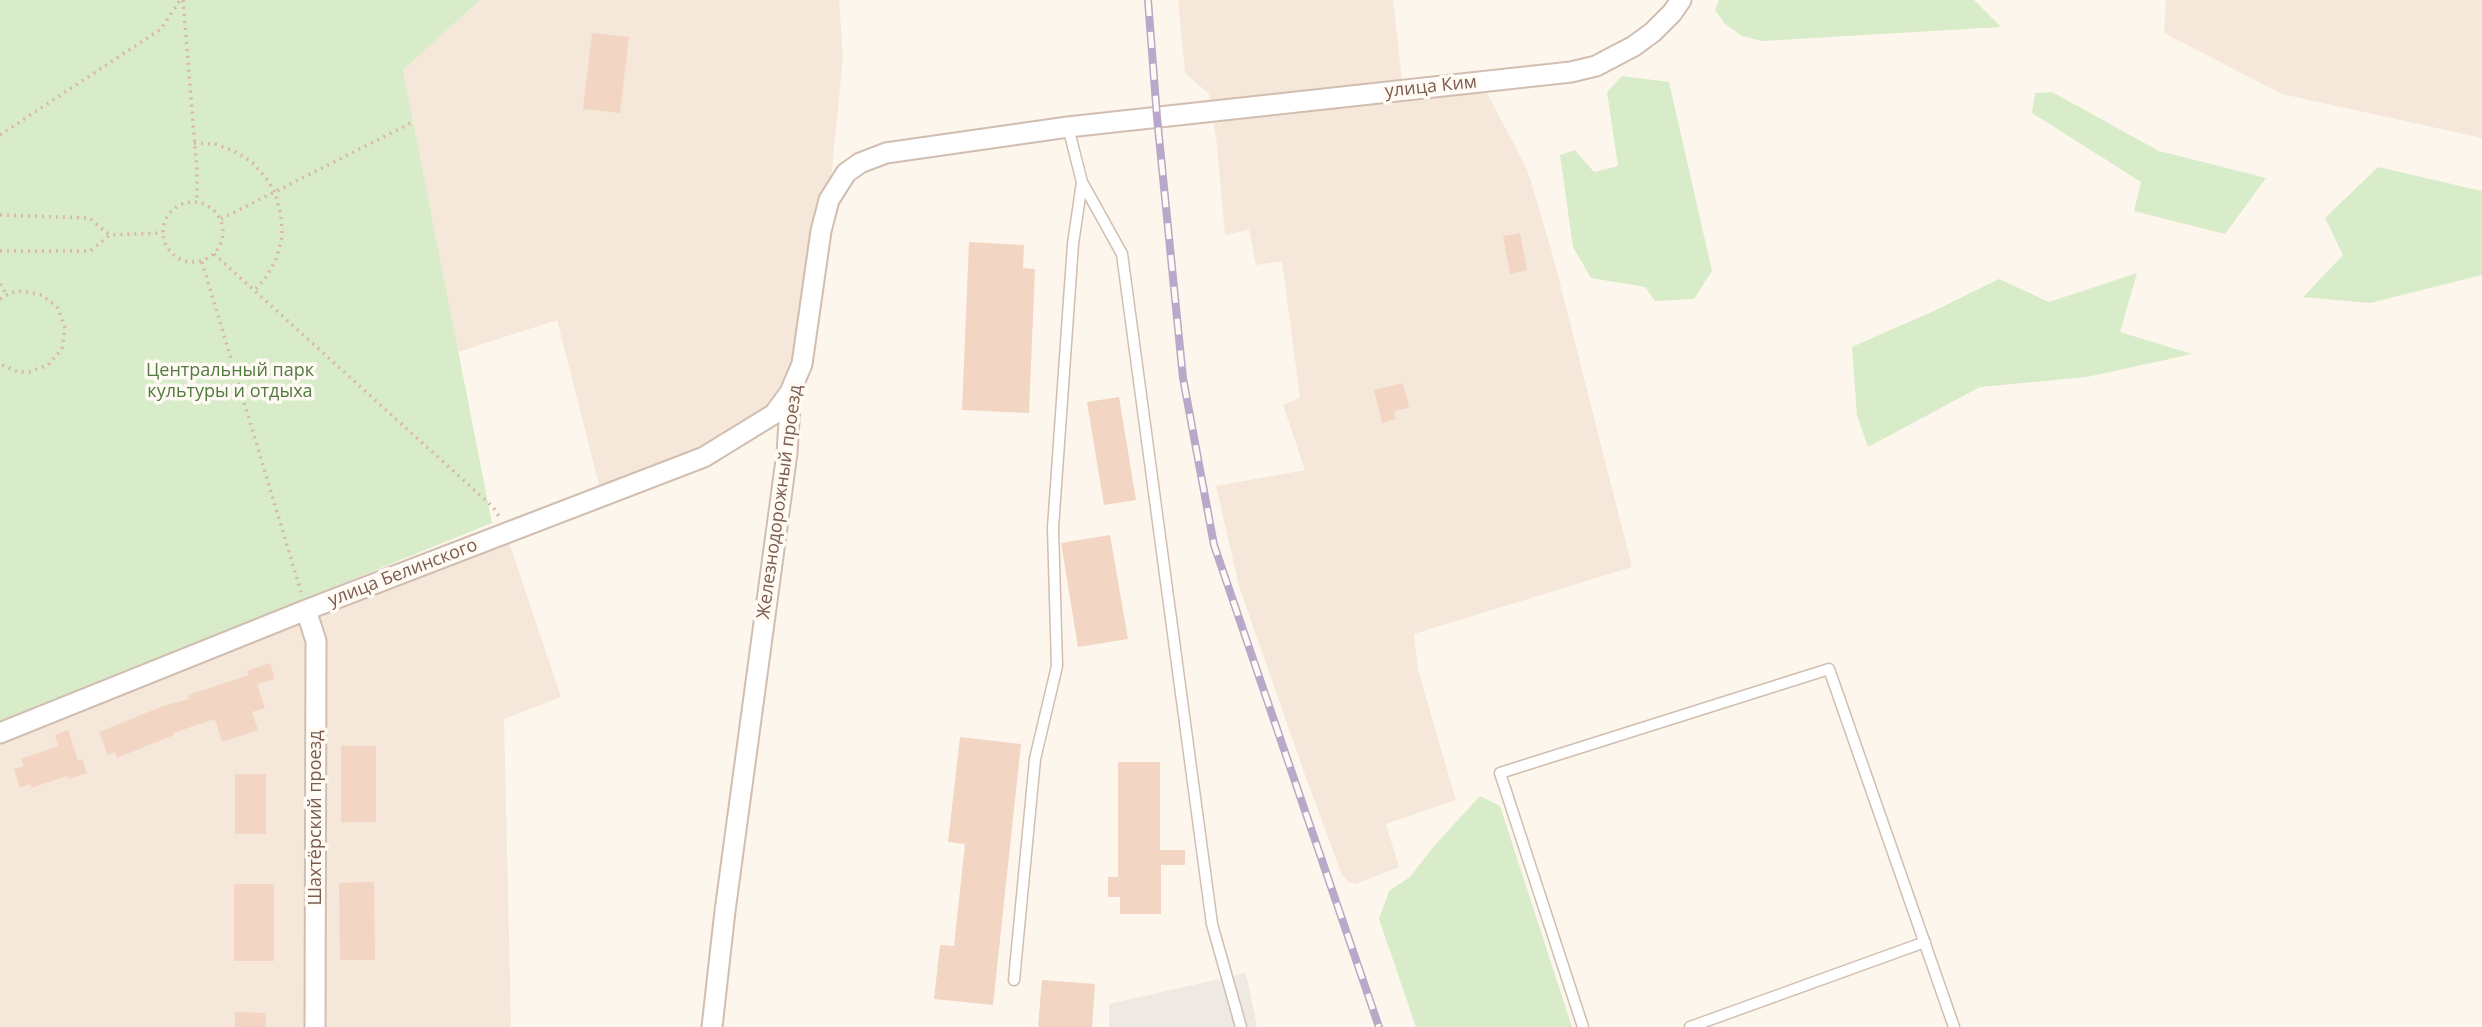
<!DOCTYPE html>
<meta charset="utf-8">
<style>
body{margin:0}
canvas{display:block;background:#fdf6ec}
</style>
<canvas width="2482" height="1027"></canvas>
<script>
const ctx = document.querySelector('canvas').getContext('2d');
ctx.lineJoin = 'round';
function fillPath(path, color) { ctx.fillStyle = color; ctx.fill(path, 'evenodd'); }
const toPath = rows => new Path2D(rows.map(r => 'M' + r).join(''));
function trace(path, color, width, dash) { ctx.strokeStyle = color; ctx.lineWidth = width; ctx.lineCap = dash ? 'butt' : 'round'; ctx.setLineDash(dash || []); ctx.stroke(path); }
function write(font, color, halo, rows, align = 'center') {
  ctx.font = font + ' "Open Sans",sans-serif'; ctx.lineWidth = 7; ctx.setLineDash([]); ctx.textBaseline = 'middle'; ctx.strokeStyle = halo; ctx.fillStyle = color; for (const [text, x, y, turn = 0] of rows) {
    ctx.save(); ctx.translate(x, y); ctx.rotate((+turn || 0) * Math.PI / 180); ctx.textAlign = isNaN(turn) ? turn : align; if (halo) ctx.strokeText(text, 0, 0); ctx.fillText(text, 0, 0); ctx.restore();
  }
}
fillPath(toPath([
 [480,0,839,0,843,58,829,200,802,364,774,414,602,496,557,320,458,352,403,70],
 [1178,0,1393,0,1403,90,1481,82,1527,169,1552,252,1632,567,1414,634,1418,670,1456,800,1386,824,1399,867,1356,884,1349,882,1342,875,1305,775,1239,586,1216,486,1305,470,1283,405,1300,398,1282,261,1256,265,1249,230,1225,235,1217,145,1209,94,1185,73],
 [2166,0,2482,0,2482,138,2282,94,2164,33],
 [506,533,561,697,504,719,511,1027,0,1027,0,733]
]), '#f5e8da');
fillPath(toPath([
 [1246,973,1257,1027,1109,1027,1109,1004]
]), '#efe9e4');
fillPath(toPath([
 [0,0,480,0,403,70,492,523,0,722],
 [1719,0,1974,0,2001,27,1762,41,1742,36,1725,24,1715,10],
 [1622,76,1669,82,1712,271,1694,299,1655,301,1645,287,1591,278,1573,247,1560,155,1575,150,1594,172,1618,166,1607,92],
 [2052,92,2159,151,2266,178,2225,234,2134,211,2141,182,2032,113,2035,93],
 [2378,167,2482,191,2482,275,2370,303,2303,297,2343,255,2325,218],
 [2137,273,2120,332,2192,354,2087,377,1980,387,1868,447,1857,416,1852,347,1936,310,1999,279,2049,302],
 [1480,796,1500,806,1572,1027,1416,1027,1379,919,1389,891,1410,877,1434,846]
]), '#d8ecc9');
fillPath(toPath([
 [592,33,629,37,620,113,583,109],
 [1520,233,1527,270,1510,274,1503,236],
 [969,242,1024,245,1023,268,1035,269,1029,413,962,410],
 [1403,383,1409,408,1394,411,1396,419,1382,423,1374,390],
 [1119,397,1136,500,1104,505,1087,402],
 [1110,535,1128,639,1078,647,1061,543],
 [270,663,275,679,257,684,265,708,252,712,258,730,222,742,215,719,173,733,174,735,117,758,115,752,108,755,99,732,163,706,189,699,188,695,249,675,247,671],
 [68,730,78,760,82,759,87,773,69,779,67,776,31,788,30,784,20,788,14,769,24,766,21,759,58,746,55,735],
 [960,737,1021,744,993,1005,934,999,940,945,954,946,965,844,948,842],
 [341,746,376,746,376,822,341,822],
 [1118,762,1160,762,1160,850,1185,850,1185,865,1161,865,1161,914,1120,914,1120,897,1108,897,1108,877,1118,877],
 [235,774,266,774,266,834,235,834],
 [374,882,375,960,340,960,339,883],
 [234,884,274,884,274,961,234,961],
 [1042,980,1095,984,1092,1027,1038,1027],
 [235,1012,266,1013,266,1027,235,1027]
]), '#f3d5c3');
const service = toPath([
 [1068,127,1082,182,1122,254,1212,924,1241,1027],
 [1014,980,1035,759,1057,666,1053,528,1073,244,1082,182],
 [1583,1027,1500,773,1829,669,1954,1027],
 [1690,1027,1925,942]
]);
const minor = toPath([
 [306,610,316,641,315,1027],
 [0,733,306,610,704,457,774,414,791,391],
 [712,1027,725,911,787,453,791,390,802,364,821,231,829,200,846,173,860,163,886,153,1068,127,1571,72,1596,66,1634,46,1653,32,1672,13,1681,0]
]);
trace(service, '#d1beb0', 13);
trace(minor, '#d1beb0', 23);
trace(toPath([
 [183,0,197,172,197,202],
 [0,135,161,29,180,0],
 [194,143,215,144,234,151,252,162,266,178,275,192,281,216,282,237,277,257,267,276,254,291],
 '163 232a30 30 0 1 1 60 0a30 30 0 1 1-60 0Z',
 [0,215,89,218,110,235],
 [221,219,413,122],
 [0,251,90,251,110,235,163,233],
 [214,254,493,507,500,518],
 [202,262,301,592],
 [0,284,7,295],
 [0,299,10,293,21,291,42,295,58,308,65,328,62,349,48,365,29,372,18,372,0,364]
]), '#d9b8a5', 3.5, [2, 5]);
trace(service, '#fff', 10);
trace(minor, '#fff', 19);
const rail = toPath([
 [1148,0,1157,117,1183,378,1214,545,1379,1027]
]);
trace(rail, '#b9a8c9', 8);
trace(rail, '#fffaf3', 5, [16]);
write('18px', '#7a5c4d', '#fffaf3', [
 ["улица Ким",1431,87,-6],
 ["Железнодорожный проезд",780,502,-82],
 ["улица Белинского",403,573,-21],
 ["Шахтёрский проезд",316,818,-90]
]);
write('18px', '#537a41', '#fffaf3', [
 ["Центральный парк",230,371],
 ["культуры и отдыха",230,392]
]);
</script>
